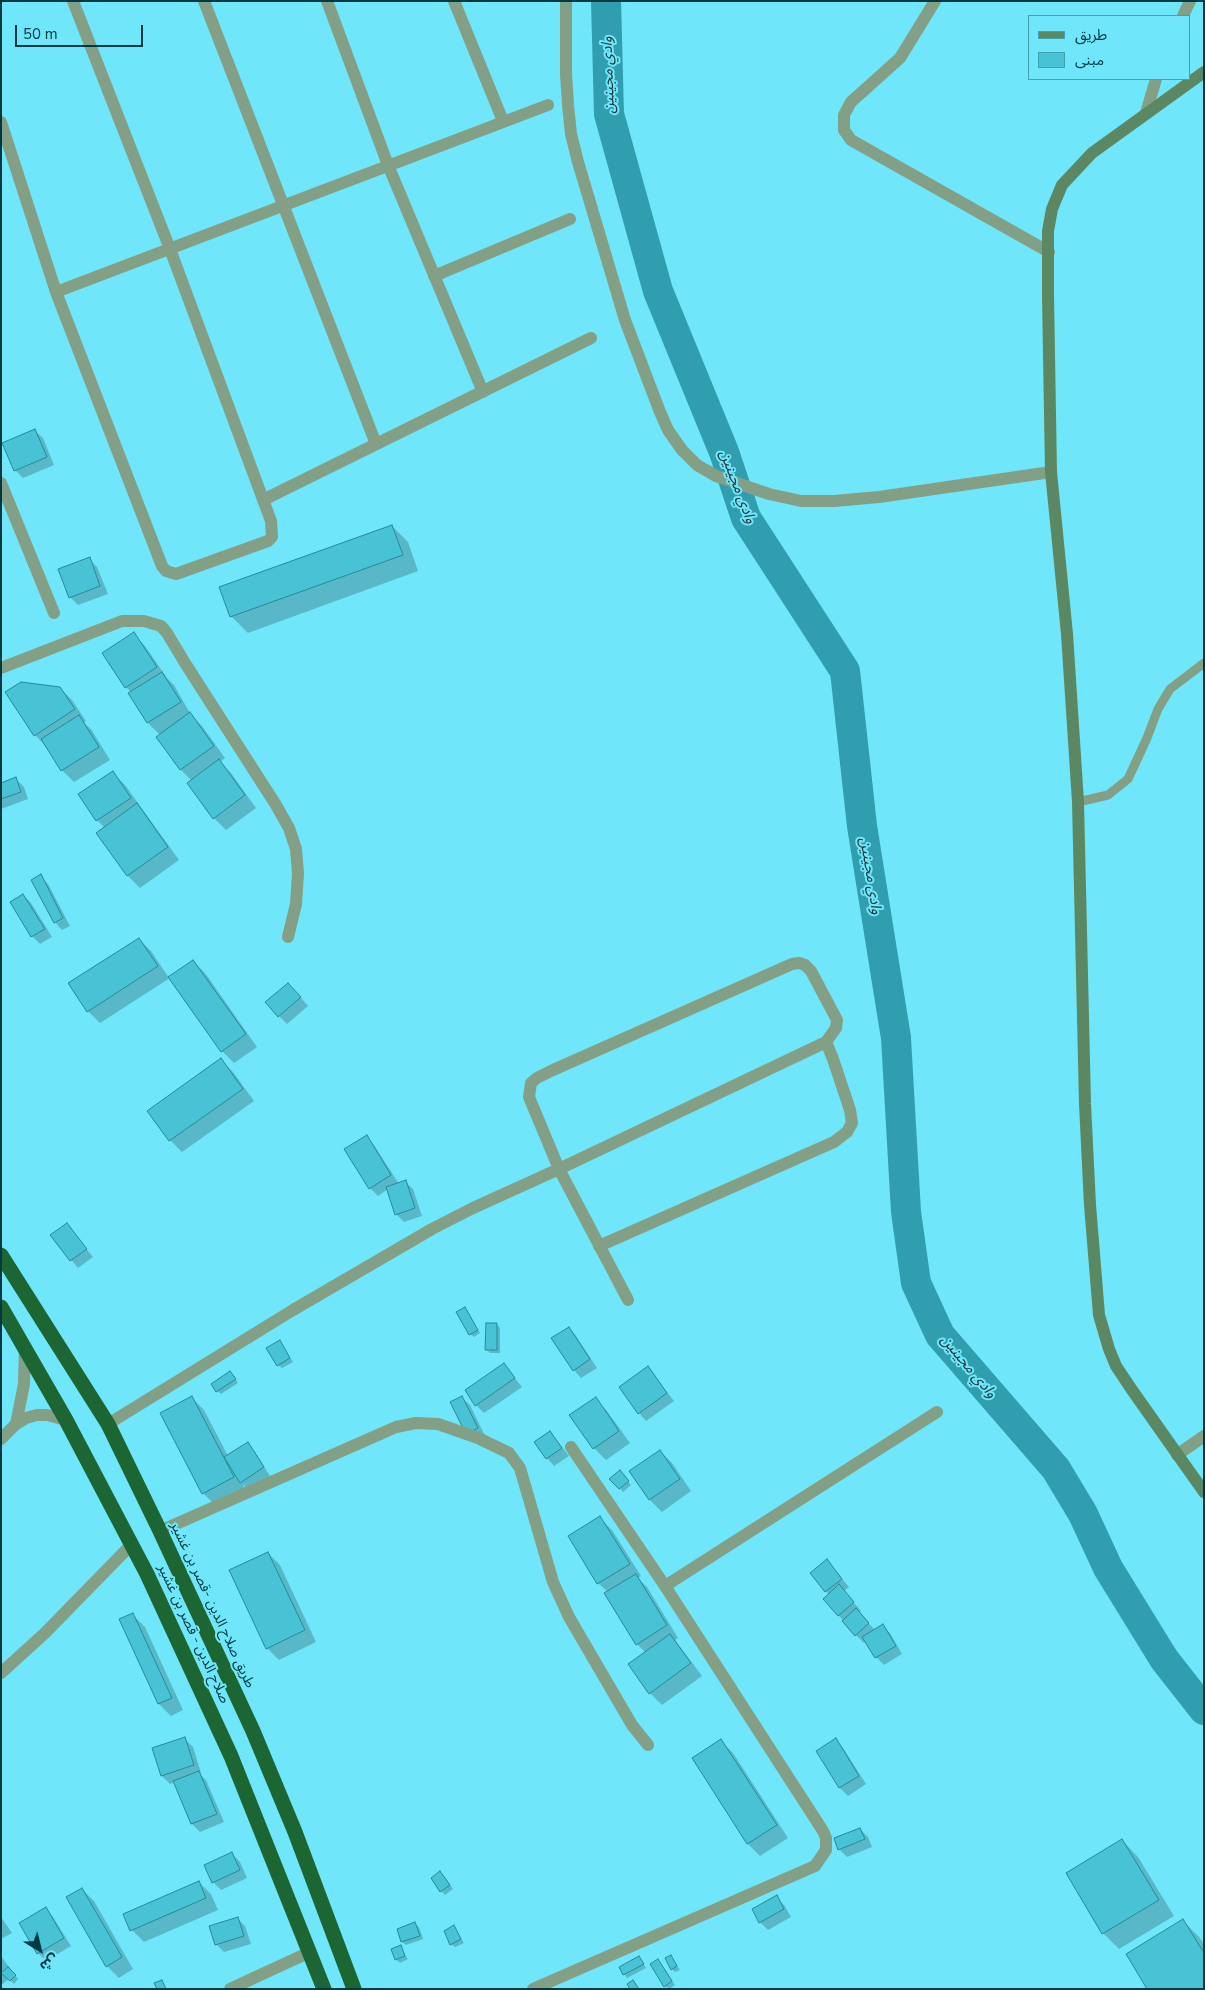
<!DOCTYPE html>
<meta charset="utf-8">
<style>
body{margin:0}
#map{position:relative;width:1205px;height:1990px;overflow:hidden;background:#6fe6f9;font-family:"Nunito Sans","Noto Sans Arabic",sans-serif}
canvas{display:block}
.frame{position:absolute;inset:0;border:2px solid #003941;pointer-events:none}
.legend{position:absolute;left:1028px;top:15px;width:162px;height:65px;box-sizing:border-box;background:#6fe6f9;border:1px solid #43a1af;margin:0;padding:6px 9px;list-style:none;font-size:15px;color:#003941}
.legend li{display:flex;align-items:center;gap:10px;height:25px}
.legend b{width:25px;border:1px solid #43a1af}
.north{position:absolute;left:15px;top:1925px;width:50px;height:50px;-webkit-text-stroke:4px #6fe6f9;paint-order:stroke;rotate:144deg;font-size:14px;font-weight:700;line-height:20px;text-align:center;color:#003941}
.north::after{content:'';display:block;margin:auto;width:18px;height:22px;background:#003941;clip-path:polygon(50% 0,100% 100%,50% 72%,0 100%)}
.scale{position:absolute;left:15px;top:25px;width:128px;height:22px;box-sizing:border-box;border:2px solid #003941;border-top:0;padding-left:6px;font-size:15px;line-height:18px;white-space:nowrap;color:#003941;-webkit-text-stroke:4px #6fe6f9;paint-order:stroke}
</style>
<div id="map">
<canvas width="1205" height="1990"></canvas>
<div class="frame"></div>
<ul class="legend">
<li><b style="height:6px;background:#5b8863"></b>طريق</li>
<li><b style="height:14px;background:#48c3d6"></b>مبنى</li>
</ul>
<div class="north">ش</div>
<div class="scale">50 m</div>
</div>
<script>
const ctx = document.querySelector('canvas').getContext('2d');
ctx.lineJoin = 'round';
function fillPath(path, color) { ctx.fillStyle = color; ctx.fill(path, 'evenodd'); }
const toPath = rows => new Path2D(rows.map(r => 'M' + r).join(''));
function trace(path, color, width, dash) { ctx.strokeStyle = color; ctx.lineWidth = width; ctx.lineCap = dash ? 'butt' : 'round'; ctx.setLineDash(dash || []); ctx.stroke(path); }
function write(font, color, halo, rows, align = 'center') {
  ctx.font = font + ' "Nunito Sans","Noto Sans Arabic",sans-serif'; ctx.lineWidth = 4; ctx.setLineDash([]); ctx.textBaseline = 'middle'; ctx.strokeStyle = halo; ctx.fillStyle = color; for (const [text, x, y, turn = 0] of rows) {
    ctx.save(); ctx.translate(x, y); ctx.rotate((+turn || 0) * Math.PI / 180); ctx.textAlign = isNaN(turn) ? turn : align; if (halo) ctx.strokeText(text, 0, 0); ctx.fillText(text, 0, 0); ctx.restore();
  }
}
fillPath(toPath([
 [35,431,43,438,54,465,23,478,15,470],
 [392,526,408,542,418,571,248,633,231,616],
 [89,559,97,567,108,594,78,605,70,597],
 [133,634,145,646,167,678,174,685,191,715,202,726,225,758,220,762,231,773,256,808,226,830,214,818,192,781,181,770,160,735,148,723,130,693,131,692,126,687],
 [60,688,72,700,86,721,84,723,91,729,110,760,74,782,62,770,47,747,35,735],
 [113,773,125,785,179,860,140,888,128,876,98,833,105,828,97,820],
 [16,779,24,787,28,799,1,809,1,784],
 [40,876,48,884,70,926,62,930,55,922],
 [23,895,31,903,52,937,40,944,32,936,11,902],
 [139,939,151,951,169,978,193,961,205,973,257,1047,234,1063,222,1051,170,978,100,1023,88,1011],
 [296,992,308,1006,287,1024,279,1016],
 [221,1060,233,1072,254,1101,182,1152,170,1140],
 [367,1137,374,1145,399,1184,405,1182,413,1189,422,1216,404,1222,396,1214,388,1189,378,1196,370,1188],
 [66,1224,93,1257,78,1268,52,1236],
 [464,1308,480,1333,474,1337,470,1334],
 [496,1324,500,1328,500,1353,490,1353,487,1350],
 [569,1328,576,1336,597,1368,581,1378,574,1370],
 [279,1341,293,1362,282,1368,278,1365],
 [504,1365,522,1387,484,1413,476,1405],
 [648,1368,674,1401,646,1421,639,1413],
 [234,1376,238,1383,221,1394,217,1391],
 [192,1398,204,1410,228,1456,247,1444,255,1452,270,1476,248,1490,243,1484,245,1490,215,1505,203,1493],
 [462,1398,470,1405,485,1436,467,1433],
 [595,1399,607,1411,630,1443,606,1460,594,1448],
 [550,1432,569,1456,554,1466,547,1458],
 [660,1451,672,1463,691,1491,662,1512,650,1500,631,1471],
 [623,1475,631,1485,623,1492,620,1488],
 [600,1518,612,1530,641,1576,638,1578,647,1587,678,1638,675,1640,702,1676,662,1705,650,1693,646,1653,637,1644,608,1592,598,1583],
 [268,1553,280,1565,316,1642,279,1660,267,1648],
 [827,1561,849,1587,844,1591,861,1611,859,1613,875,1630,882,1626,890,1633,902,1654,884,1665,876,1657,866,1641,864,1643,856,1635,824,1599,829,1595,826,1591],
 [133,1615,145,1627,183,1710,171,1716,159,1704,121,1620],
 [185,1739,193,1747,201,1773,200,1774,206,1780,224,1822,200,1832,192,1824,175,1782,170,1784,162,1776],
 [836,1740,843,1748,866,1784,848,1796,840,1788,817,1751],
 [721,1741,733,1753,788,1838,760,1856,748,1844,693,1759],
 [860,1829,868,1837,872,1847,847,1857,839,1849],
 [1122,1840,1138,1857,1174,1916,1119,1949,1103,1933],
 [232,1854,240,1862,247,1878,221,1890,213,1882],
 [444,1876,453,1889,445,1895,441,1891],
 [199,1882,211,1894,218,1910,144,1942,132,1930,125,1915],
 [82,1889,94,1901,133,1969,119,1978,107,1966],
 [776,1897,784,1905,791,1917,768,1930,760,1922],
 [46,1909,53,1917,71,1946,46,1961,38,1953],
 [1,1917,12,1933,1,1939],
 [237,1918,245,1926,251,1944,224,1952,216,1944],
 [1183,1921,1199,1937,1204,1944,1204,1989],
 [415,1924,419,1927,423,1939,406,1945,402,1942],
 [454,1927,464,1943,455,1947,451,1944],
 [400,1947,408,1959,400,1963,396,1959],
 [1,1956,18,1979,14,1984,9,1979,1,1985],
 [671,1956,680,1970,675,1972,672,1969],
 [639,1957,646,1968,627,1978,620,1967],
 [658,1960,675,1985,669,1989,665,1986]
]), '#0003');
trace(toPath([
 [606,1,609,114,658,291,724,452,746,518,845,671,862,826,896,1038,906,1212,916,1283,940,1335,1056,1469,1083,1514,1108,1568,1164,1659,1204,1710]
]), '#309eaf', 30);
const building = toPath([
 [35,429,47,457,14,471,2,443,35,429],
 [392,525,403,555,230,617,219,587,392,525],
 [90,557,100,586,69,598,58,569,90,557],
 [134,632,157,667,125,688,102,653,134,632],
 [162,672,181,702,147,723,128,693,162,672],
 [21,682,60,687,75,709,34,736,5,692,21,682],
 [190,712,214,746,180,770,156,737,190,712],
 [79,715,99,747,61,771,41,739,79,715],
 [219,759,245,795,213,819,187,783,219,759],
 [113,771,131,798,96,821,78,794,113,771],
 [16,777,21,792,1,799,1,783,16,777],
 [137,803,168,847,127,876,96,833,137,803],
 [41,874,63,918,54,923,31,880,41,874],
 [23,894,45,929,31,937,10,902,23,894],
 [139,938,158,966,87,1012,68,983,139,938],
 [193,960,246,1034,221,1052,168,977,193,960],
 [288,983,301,997,278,1017,265,1002,288,983],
 [221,1058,243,1089,169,1141,147,1111,221,1058],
 [367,1135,391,1175,369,1189,344,1149,367,1135],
 [406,1180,415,1208,395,1215,386,1187,406,1180],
 [67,1223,87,1249,70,1261,50,1235,67,1223],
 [465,1307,478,1330,469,1335,456,1312,465,1307],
 [486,1323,497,1323,497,1350,485,1350,486,1323],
 [569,1327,590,1359,573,1371,551,1338,569,1327],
 [280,1340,290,1358,277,1366,266,1348,280,1340],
 [504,1363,515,1378,475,1406,465,1390,504,1363],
 [648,1366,667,1393,638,1414,619,1387,648,1366],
 [230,1371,236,1379,216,1392,211,1384,230,1371],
 [192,1396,234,1477,202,1494,160,1413,192,1396],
 [462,1396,478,1428,466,1434,450,1402,462,1396],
 [596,1397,619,1431,593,1449,569,1415,596,1397],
 [550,1431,562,1448,546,1459,534,1442,550,1431],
 [248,1442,264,1467,240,1483,224,1457,248,1442],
 [660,1450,680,1479,649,1500,629,1471,660,1450],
 [620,1470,629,1481,619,1489,609,1479,620,1470],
 [600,1516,630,1564,597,1584,568,1536,600,1516],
 [268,1552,305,1630,266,1649,229,1570,268,1552],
 [827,1559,842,1579,825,1592,810,1573,827,1559],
 [636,1574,667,1625,636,1645,604,1593,636,1574],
 [839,1584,854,1602,838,1616,823,1599,839,1584],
 [856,1608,869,1623,855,1636,842,1621,856,1608],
 [133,1613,172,1698,158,1704,119,1619,133,1613],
 [883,1624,896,1646,875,1658,862,1637,883,1624],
 [670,1634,691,1663,649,1694,628,1664,670,1634],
 [185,1737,194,1765,161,1776,152,1748,185,1737],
 [836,1738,859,1776,839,1788,816,1751,836,1738],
 [721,1739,777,1825,747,1844,692,1758,721,1739],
 [199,1771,217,1814,191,1824,173,1781,199,1771],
 [860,1828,865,1839,838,1850,834,1838,860,1828],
 [1122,1839,1159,1900,1102,1934,1066,1873,1122,1839],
 [232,1852,240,1870,212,1883,204,1865,232,1852],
 [440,1871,450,1885,440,1892,431,1878,440,1871],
 [199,1881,206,1898,130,1931,123,1914,199,1881],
 [82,1888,122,1957,106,1967,66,1897,82,1888],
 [777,1895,784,1909,759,1923,752,1909,777,1895],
 [46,1907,64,1938,37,1954,19,1923,46,1907],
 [238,1917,244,1936,215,1945,209,1926,238,1917],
 [1183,1919,1204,1953,1204,1989,1147,1989,1126,1954,1183,1919],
 [415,1922,420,1936,401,1942,397,1929,415,1922],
 [454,1925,461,1939,450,1945,444,1931,454,1925],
 [401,1945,405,1956,395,1960,391,1949,401,1945],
 [671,1955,677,1966,671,1970,665,1958,671,1955],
 [639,1956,644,1964,623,1975,619,1967,639,1956],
 [658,1959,672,1981,664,1987,650,1964,658,1959],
 [8,1967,16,1975,10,1981,1,1973,8,1967],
 [162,1980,166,1989,157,1989,154,1983,162,1980],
 [633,1980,639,1989,630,1989,627,1984,633,1980]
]);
fillPath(building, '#48c3d6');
trace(building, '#288896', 1);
trace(toPath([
 [1078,802,1108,795,1128,779,1147,738,1158,709,1170,689,1204,663]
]), '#83a087', 9);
trace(toPath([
 [204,1,376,444],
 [327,1,388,165,483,392],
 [454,1,503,121],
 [566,1,566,74,568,105,571,134,578,162,625,320,660,412,668,430,682,450,697,465,716,476,769,494,801,501,834,501,879,497,1051,472],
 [935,1,900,58,851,102,844,115,844,130,851,140,1049,252],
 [1183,16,1190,1],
 [1146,113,1156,79],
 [1,122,56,292,162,566,166,571,176,574,268,541,272,537,271,521,170,249,73,1],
 [434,276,570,219],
 [56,292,548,105],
 [1,483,54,613],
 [263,500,591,338],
 [1,668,122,621,144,621,161,626,167,633,185,663,276,805,289,828,296,849,298,873,296,904,288,937],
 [599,1246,834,1142,847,1132,852,1123,850,1110,833,1059,826,1042],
 [16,1424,24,1384,25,1347],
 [108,1424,293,1310,432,1229,473,1208,559,1169,826,1042,836,1028,837,1020,811,971,805,965,799,963,792,964,553,1070,537,1078,531,1083,529,1097,559,1169,628,1300],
 [1,1439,16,1424,26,1418,37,1415,47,1415,66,1420],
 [1177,1455,1204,1436],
 [160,1531,396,1427,416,1423,438,1424,478,1438,509,1453,520,1468,553,1582,569,1617,632,1725,648,1745],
 [665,1586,937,1412],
 [1,1673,45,1633,132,1544],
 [230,1989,310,1952],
 [533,1989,815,1866,826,1850,826,1838,823,1831,665,1586,571,1447]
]), '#83a087', 12);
trace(toPath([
 [1204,72,1092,153,1062,185,1052,209,1048,231,1048,295,1051,472,1067,634,1078,802,1085,1104,1090,1205,1099,1315,1109,1349,1116,1366,1132,1390,1204,1492]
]), '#5b8863', 12);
trace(toPath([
 [1,1255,108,1424,160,1531,253,1731,295,1832,354,1989],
 [1,1307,66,1420,147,1574,231,1756,324,1989]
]), '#1b6632', 15);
write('14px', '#003941', '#6fe6f9', [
 ["طريق صلاح الدين -قصر بن غشير",212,1605,65],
 ["صلاح الدين - قصر بن غشير",193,1634,65]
]);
write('italic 15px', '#21393d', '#6fe6f9', [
 ["وادي مجينين",609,75,-92],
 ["وادي مجينين",737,487,69],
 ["وادي مجينين",870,876,81],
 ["وادي مجينين",968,1367,50]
]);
</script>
